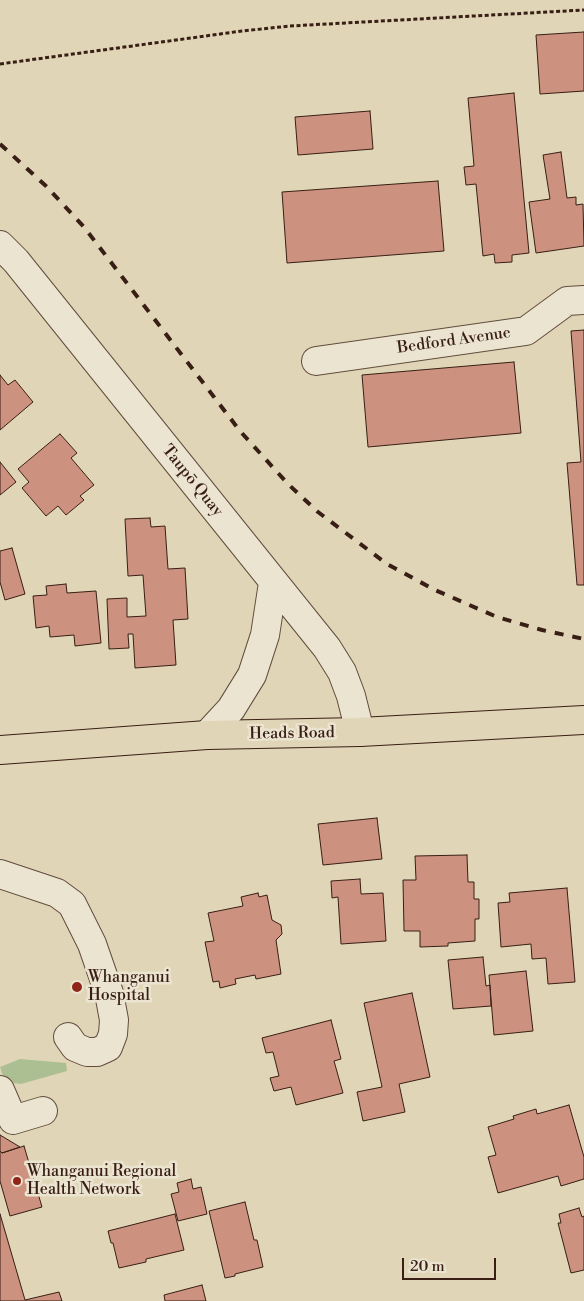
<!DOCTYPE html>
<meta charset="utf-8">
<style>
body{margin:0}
#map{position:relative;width:584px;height:1301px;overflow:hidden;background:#e0d6b7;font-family:"Libre Bodoni",serif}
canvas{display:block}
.scale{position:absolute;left:402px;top:1258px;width:94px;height:22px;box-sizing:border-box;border:2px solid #381e14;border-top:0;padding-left:6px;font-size:15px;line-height:18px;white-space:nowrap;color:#381e14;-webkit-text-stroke:4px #ebe4d0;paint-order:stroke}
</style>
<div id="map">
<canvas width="584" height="1301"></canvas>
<div class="scale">20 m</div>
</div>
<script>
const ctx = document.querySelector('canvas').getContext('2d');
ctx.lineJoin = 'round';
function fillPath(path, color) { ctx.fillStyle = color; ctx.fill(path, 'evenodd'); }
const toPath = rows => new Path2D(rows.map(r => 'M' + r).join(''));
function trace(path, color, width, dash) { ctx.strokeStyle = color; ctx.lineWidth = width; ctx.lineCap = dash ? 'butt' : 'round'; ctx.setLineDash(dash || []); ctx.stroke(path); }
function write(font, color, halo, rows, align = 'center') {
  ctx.font = font + ' "Libre Bodoni",serif'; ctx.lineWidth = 5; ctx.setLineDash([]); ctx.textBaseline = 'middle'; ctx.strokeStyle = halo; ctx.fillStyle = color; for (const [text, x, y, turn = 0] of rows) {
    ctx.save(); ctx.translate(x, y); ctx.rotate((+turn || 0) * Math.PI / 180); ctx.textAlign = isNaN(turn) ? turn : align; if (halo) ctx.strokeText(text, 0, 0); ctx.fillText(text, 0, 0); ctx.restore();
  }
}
fillPath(toPath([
 [20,1059,66,1063,67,1071,21,1084,13,1083,3,1076,0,1067]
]), '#acbf93');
const building = toPath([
 [584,32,584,91,540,94,536,35,584,32],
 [514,93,529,253,512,255,512,262,495,263,494,254,483,256,476,184,466,185,464,167,474,166,468,98,514,93],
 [370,111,373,149,298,155,295,117,370,111],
 [561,152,567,198,576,197,576,205,583,204,584,246,536,253,529,202,550,199,543,155,561,152],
 [438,181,444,251,287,263,282,192,438,181],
 [584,330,584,585,577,585,567,463,581,462,571,331,584,330],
 [514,362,521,433,368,447,362,375,514,362],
 [0,375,8,385,15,380,33,402,0,430,0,375],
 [60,434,77,453,71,458,94,485,80,496,84,500,66,515,58,506,46,516,22,488,29,482,18,469,60,434],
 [0,462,16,482,0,495,0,462],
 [150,518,151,527,165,526,168,569,185,568,188,619,173,620,176,665,135,668,133,634,128,634,129,648,109,649,107,599,127,598,127,617,146,616,143,575,128,576,125,519,150,518],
 [12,548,25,594,5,600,0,582,0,551,12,548],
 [66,584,67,593,96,591,101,643,75,646,74,635,50,637,49,626,36,628,33,596,47,595,46,586,66,584],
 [377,818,382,859,323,865,318,824,377,818],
 [467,855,468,882,474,882,474,899,479,899,479,919,475,919,475,941,448,943,448,946,420,947,420,931,404,931,403,880,416,880,415,856,467,855],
 [360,879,361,894,383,893,386,941,341,944,338,897,332,898,331,881,360,879],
 [567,888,575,982,548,984,546,958,532,959,531,944,501,947,498,903,510,902,509,893,567,888],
 [258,893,259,897,267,895,272,920,281,925,282,934,276,940,281,974,256,979,255,975,235,979,236,984,220,988,219,981,213,982,205,942,214,941,208,913,243,906,241,897,258,893],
 [483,957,486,986,490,985,491,1006,453,1009,448,960,483,957],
 [526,971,533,1031,494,1035,489,975,526,971],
 [412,993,430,1077,399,1084,405,1112,363,1121,357,1092,382,1087,364,1003,412,993],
 [331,1020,341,1059,334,1061,343,1093,296,1105,291,1087,274,1091,270,1078,279,1076,273,1052,266,1053,262,1038,331,1020],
 [569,1105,584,1157,584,1179,561,1186,558,1176,498,1193,488,1157,496,1155,488,1127,514,1119,513,1116,536,1109,537,1114,569,1105],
 [0,1135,20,1147,2,1153,0,1151,0,1135],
 [24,1146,42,1207,10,1216,0,1181,0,1151,2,1153,24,1146],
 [191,1179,193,1189,201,1187,207,1214,178,1221,171,1194,179,1192,177,1183,191,1179],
 [245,1202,254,1240,257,1240,263,1267,235,1274,235,1276,225,1278,209,1211,245,1202],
 [579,1208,582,1217,584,1216,584,1270,571,1273,558,1223,561,1223,559,1214,579,1208],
 [0,1214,25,1300,59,1292,62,1301,0,1301,0,1214],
 [175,1214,184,1250,146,1259,146,1262,119,1268,113,1243,111,1243,108,1231,175,1214],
 [202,1285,206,1301,165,1301,164,1295,202,1285]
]);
fillPath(building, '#cc917f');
trace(building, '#381e14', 1);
const minor = toPath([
 [0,245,16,261,327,648,342,672,351,696,360,732],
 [316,361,526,331,567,301,584,300],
 [207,735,231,709,252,675,265,635,273,583],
 [0,874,57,893,72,904,92,944,109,993,114,1020,113,1034,108,1047,97,1052,87,1052,75,1047,68,1037],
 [0,1090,13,1120,43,1111]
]);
const major = toPath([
 [0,750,207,735,360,732,584,720]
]);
trace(minor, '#624c3d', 30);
trace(major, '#381e14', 30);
trace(toPath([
 [0,64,242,31,290,26,584,10]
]), '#381e14', 3, [4, 2.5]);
trace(minor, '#ebe4d0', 28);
trace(major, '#e0d6b7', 28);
trace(toPath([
 [0,144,46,186,84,227,240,431,288,484,318,512,387,564,435,590,497,617,542,630,584,639]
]), '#381e14', 4, [9, 9]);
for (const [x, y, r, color] of [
 [77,987,6,"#8f2418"],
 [17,1181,5,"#8f2418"]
]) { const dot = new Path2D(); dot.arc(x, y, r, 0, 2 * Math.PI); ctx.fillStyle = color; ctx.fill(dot); trace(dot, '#ebe4d0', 2); }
write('16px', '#381e14', '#ebe4d0', [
 ["Bedford Avenue",454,341,-8],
 ["Taupō Quay",192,481,51],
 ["Heads Road",292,734,-1]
]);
write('16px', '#381e14', '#ebe4d0', [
 ["Whanganui",88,978],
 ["Hospital",88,996],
 ["Whanganui Regional",27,1172],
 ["Health Network",27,1190]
], 'left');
</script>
